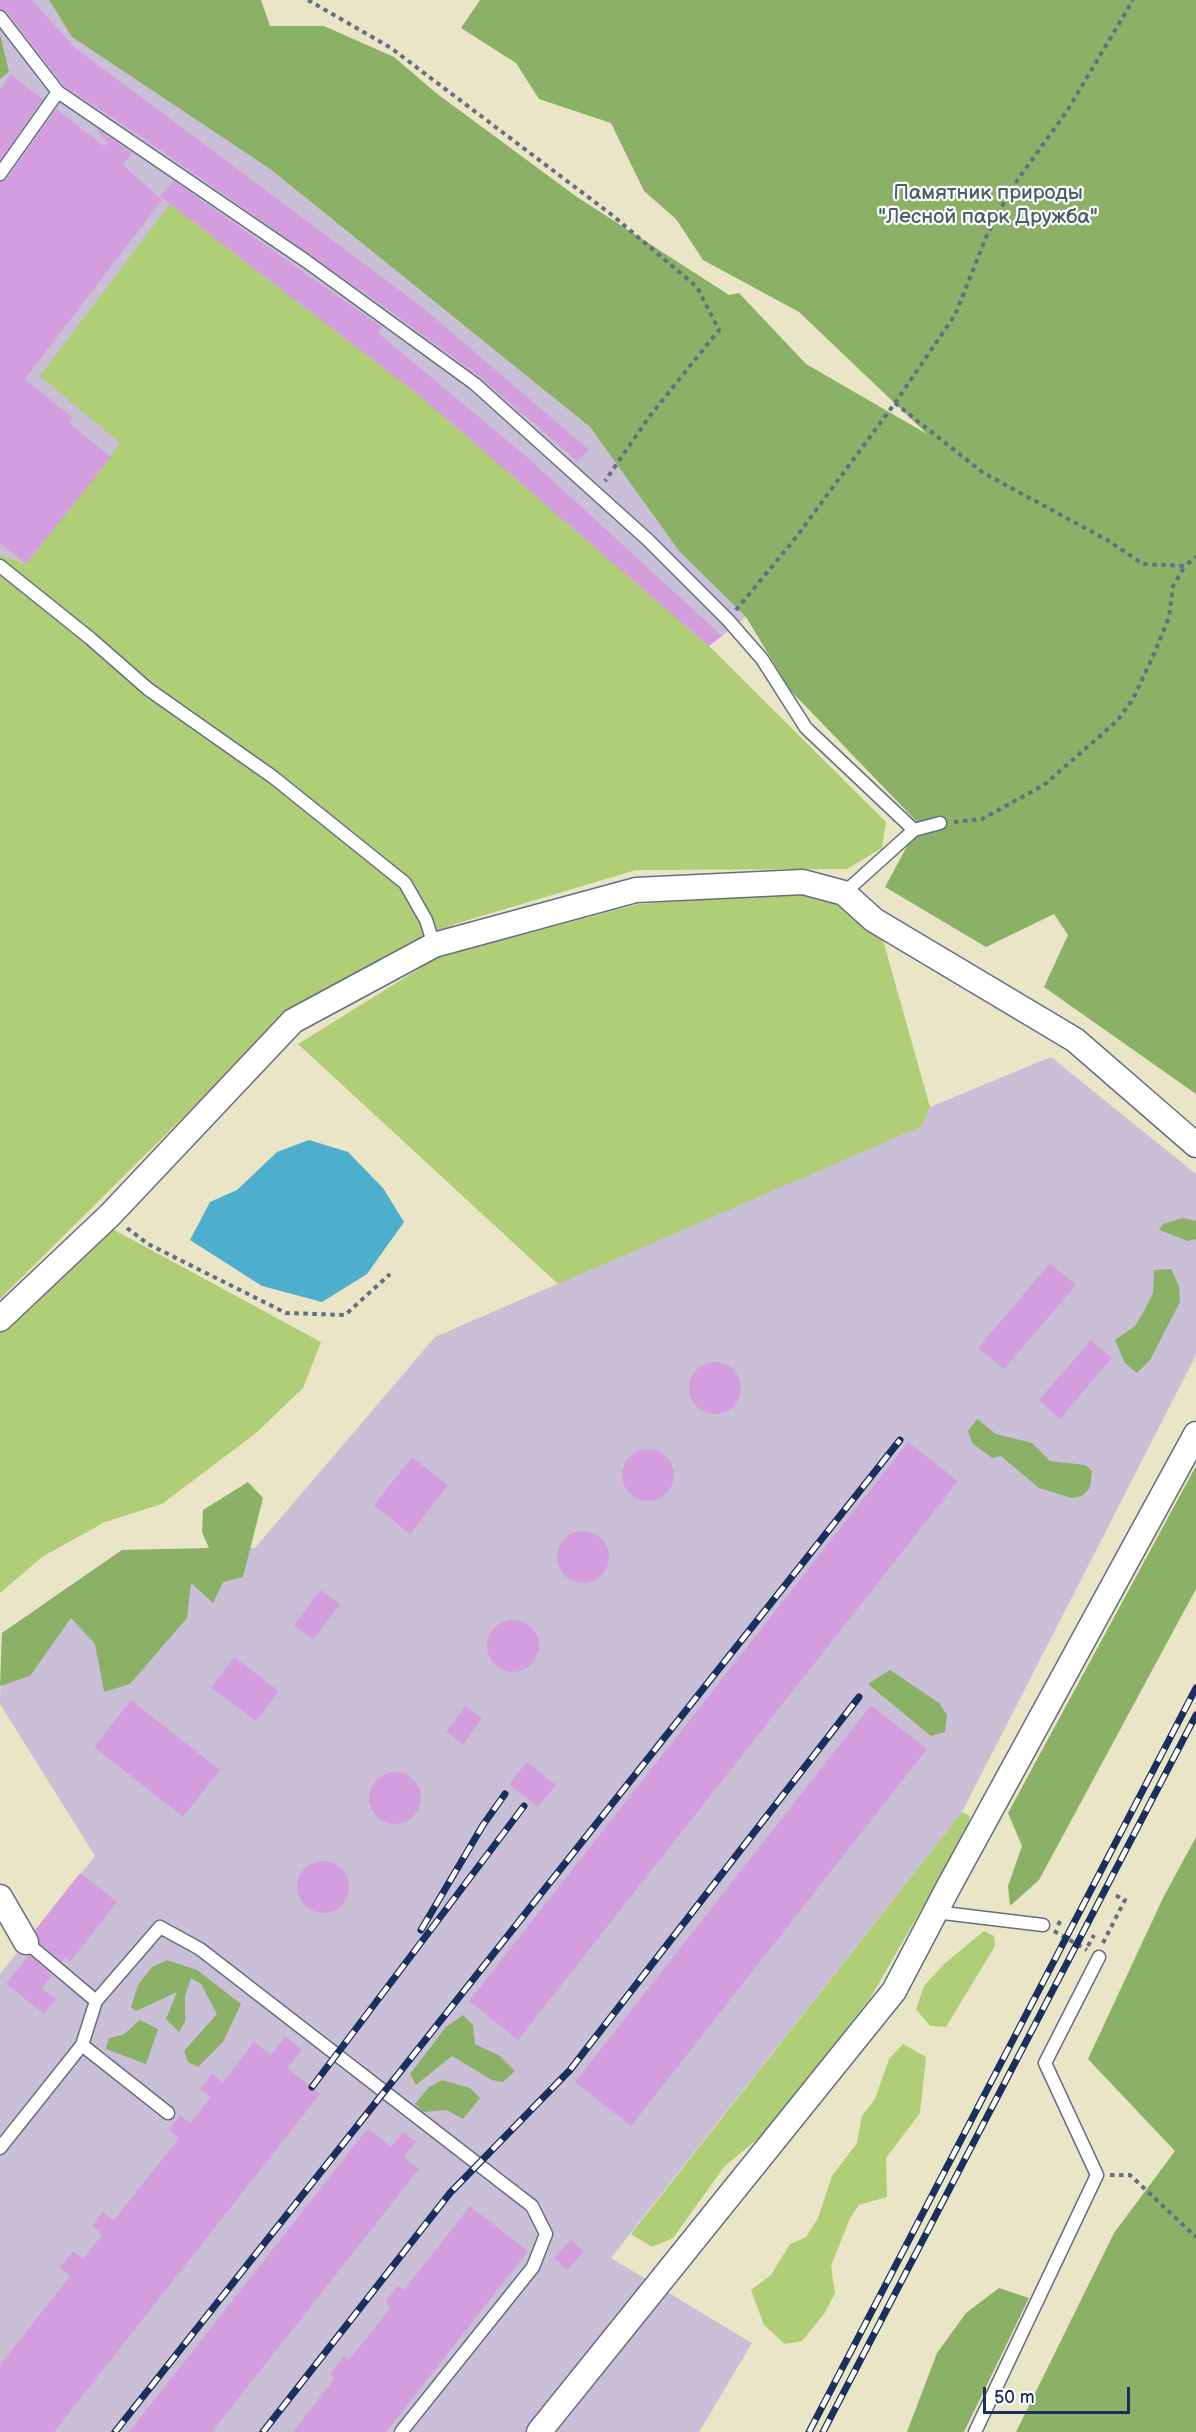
<!DOCTYPE html>
<meta charset="utf-8">
<style>
body{margin:0}
#map{position:relative;width:1196px;height:2432px;overflow:hidden;background:#eae5c6;font-family:"Balsamiq Sans",sans-serif}
canvas{display:block}
.scale{position:absolute;left:983px;top:2387px;width:147px;height:27px;box-sizing:border-box;border:3px solid #1b2f5e;border-top:0;padding-left:8px;font-size:18px;line-height:21px;white-space:nowrap;color:#1b2f5e;-webkit-text-stroke:4px #fff;paint-order:stroke}
</style>
<div id="map">
<canvas width="1196" height="2432"></canvas>
<div class="scale">50 m</div>
</div>
<script>
const ctx = document.querySelector('canvas').getContext('2d');
ctx.lineJoin = 'round';
function fillPath(path, color) { ctx.fillStyle = color; ctx.fill(path, 'evenodd'); }
const toPath = rows => new Path2D(rows.map(r => 'M' + r).join(''));
function trace(path, color, width, dash) { ctx.strokeStyle = color; ctx.lineWidth = width; ctx.lineCap = dash ? 'butt' : 'round'; ctx.setLineDash(dash || []); ctx.stroke(path); }
function write(font, color, halo, rows, align = 'center') {
  ctx.font = font + ' "Balsamiq Sans",sans-serif'; ctx.lineWidth = 4.5; ctx.setLineDash([]); ctx.textBaseline = 'middle'; ctx.strokeStyle = halo; ctx.fillStyle = color; for (const [text, x, y, turn = 0] of rows) {
    ctx.save(); ctx.translate(x, y); ctx.rotate((+turn || 0) * Math.PI / 180); ctx.textAlign = isNaN(turn) ? turn : align; if (halo) ctx.strokeText(text, 0, 0); ctx.fillText(text, 0, 0); ctx.restore();
  }
}
fillPath(toPath([
 [0,0,49,0,72,37,270,169,590,427,679,551,746,617,709,646,120,443,26,564,0,555],
 [1051,1057,1196,1174,1196,1355,962,1812,611,2258,752,2343,699,2432,0,2432,0,1974,95,1856,0,1704,2,1633,122,1550,255,1548,435,1337,921,1126,930,1107]
]), '#c9bfd7');
fillPath(toPath([
 [170,204,420,396,709,646,886,822,882,848,847,869,636,870,455,924,284,1017,0,1299,0,555,26,564,120,443,40,376],
 [806,892,841,904,881,933,930,1107,922,1126,558,1284,298,1044,438,957,639,904],
 [105,1225,321,1342,303,1388,256,1433,162,1504,105,1522,42,1557,0,1593,0,1326],
 [962,1812,970,1816,966,1831,871,1997,767,2131,724,2167,673,2238,652,2247,631,2234],
 [984,1931,994,1936,995,1946,946,2027,930,2026,916,2009,924,1986,944,1964],
 [903,2044,926,2057,920,2113,886,2158,887,2197,859,2205,850,2218,831,2266,835,2293,824,2314,802,2341,785,2344,764,2325,751,2290,771,2275,790,2244,806,2237,818,2218,832,2176,857,2143,862,2116,875,2099,889,2059]
]), '#afce75');
fillPath(toPath([
 [49,0,261,0,270,26,324,26,394,57,436,93,577,197,729,295,739,293,806,364,927,434,799,312,703,260,676,219,644,191,611,123,539,99,516,63,461,28,480,0,1196,0,1196,1094,1044,987,1068,935,1054,914,986,947,885,887,919,824,790,690,746,617,679,551,590,427,270,169,72,37],
 [0,34,9,72,0,79],
 [1183,1218,1196,1221,1196,1239,1188,1241,1159,1230,1163,1224],
 [1171,1269,1179,1286,1180,1302,1150,1360,1137,1373,1125,1363,1115,1340,1135,1326,1143,1313,1153,1293,1154,1270],
 [977,1419,996,1434,1032,1443,1050,1461,1085,1465,1092,1471,1090,1488,1082,1496,1072,1498,1039,1488,1001,1456,992,1458,972,1443,968,1431],
 [1196,1466,1196,1589,1039,1880,1010,1906,1008,1886,1022,1846,1008,1813],
 [248,1482,263,1498,243,1577,223,1582,213,1603,191,1583,187,1618,130,1684,104,1692,95,1644,71,1618,30,1676,0,1686,2,1633,122,1550,209,1548,202,1532,203,1510],
 [890,1670,939,1703,947,1715,945,1732,931,1736,868,1684],
 [1196,1837,1196,2432,1016,2432,1114,2233,1175,2151,1088,2059,1163,1898],
 [167,1960,197,1970,241,2004,223,2042,198,2067,188,2062,184,2051,217,2014,201,1984,191,1978,185,1996,185,2022,179,2032,166,2019,177,1992,136,2011,131,2007,138,1985,152,1967],
 [463,2015,473,2025,475,2044,500,2056,515,2071,503,2082,492,2080,452,2056,416,2085,410,2074,446,2027],
 [140,2020,158,2029,146,2064,106,2049,109,2038,123,2035],
 [442,2080,470,2088,480,2098,463,2119,447,2110,423,2112,415,2104,429,2087],
 [999,2288,1029,2298,964,2432,907,2432,937,2353,966,2313]
]), '#8bb166');
fillPath(toPath([
 [309,1140,348,1152,383,1188,404,1222,367,1274,322,1302,262,1286,190,1240,210,1202,237,1190,277,1152]
]), '#4eaecd');
fillPath(toPath([
 [0,0,32,0,75,48,421,306,589,450,577,461,480,377,393,313,143,138,64,86,7,12,0,9],
 [10,74,43,99,0,160,0,90],
 [56,109,104,146,108,143,95,127,132,153,123,165,162,200,25,379,73,418,69,423,111,457,26,564,0,543,0,182,7,179],
 [174,181,382,327,378,333,528,458,722,636,709,646,420,396,160,196],
 [1050,1263,1076,1285,1004,1369,978,1348],
 [1091,1340,1112,1358,1060,1419,1039,1400],
 '689 1388a26 26 0 1 1 52 0a26 26 0 1 1-52 0Z',
 [908,1442,958,1481,518,2040,469,2001],
 '622 1475a26 26 0 1 1 52 0a26 26 0 1 1-52 0Z',
 [412,1457,448,1485,410,1534,374,1505],
 '557 1557a26 26 0 1 1 52 0a26 26 0 1 1-52 0Z',
 [320,1590,340,1604,313,1640,294,1625],
 '487 1646a26 26 0 1 1 52 0a26 26 0 1 1-52 0Z',
 [234,1657,279,1691,256,1721,211,1688],
 [131,1700,220,1770,183,1817,94,1747],
 [871,1705,927,1749,631,2126,575,2082],
 [465,1706,482,1718,463,1745,446,1732],
 [527,1762,556,1785,538,1807,509,1784],
 '369 1798a26 26 0 1 1 52 0a26 26 0 1 1-52 0Z',
 '297 1887a26 26 0 1 1 52 0a26 26 0 1 1-52 0Z',
 [80,1873,117,1902,70,1962,65,1958,62,1962,40,1943,35,1930],
 [29,1955,52,1975,42,1989,56,1999,44,2014,6,1984],
 [285,2037,302,2050,287,2068,320,2094,54,2432,0,2432,0,2365,70,2276,60,2268,73,2251,83,2259,102,2235,92,2226,103,2212,114,2220,179,2138,169,2130,180,2115,190,2123,211,2097,200,2089,212,2073,223,2082,254,2042,271,2055],
 [368,2128,391,2147,403,2132,416,2142,404,2157,419,2169,212,2432,129,2432],
 [470,2206,528,2251,386,2432,293,2432,335,2378,330,2374,344,2356,349,2360,391,2307,385,2302,398,2286,404,2290],
 [571,2240,584,2251,567,2270,554,2258]
]), '#d49ede');
const service = toPath([
 [0,17,58,92,306,261,475,384,648,540,728,620,762,659,806,728,914,830,844,893],
 [0,174,58,92],
 [0,566,91,639,148,689,273,777,405,883,426,920,434,945],
 [914,830,940,823],
 [935,1912,1043,1925],
 [26,1942,96,2001,160,1927,200,1949,532,2206,546,2234,533,2267,401,2432],
 [96,2001,82,2045,168,2113],
 [0,2148,82,2045],
 [975,2432,1097,2175,1045,2063,1099,1957]
]);
const minor = toPath([
 [0,1319,110,1215,293,1021,434,945,636,890,803,882,844,893,874,920,1075,1040,1196,1145],
 [0,1897,26,1942],
 [539,2432,894,1991,948,1888,1196,1434]
]);
trace(service, '#636f82', 15);
trace(minor, '#636f82', 27);
trace(toPath([
 [308,0,391,48,612,215,697,287,719,330,649,417,605,481],
 [895,403,955,315,987,235,1011,189,1067,111,1133,0],
 [736,610,794,540,895,403,982,472,1107,540,1143,564,1185,566,1196,557],
 [954,822,982,819,1044,785,1117,721,1133,699,1155,652,1169,617,1173,586,1185,566],
 [127,1228,148,1244,286,1313,345,1315,390,1274],
 [1058,1925,1062,1918],
 [1054,1931,1087,1950],
 [1103,1943,1125,1900,1115,1895],
 [1088,1946,1094,1935],
 [1110,2175,1130,2175,1196,2237]
]), '#636f82', 4, [4.5, 4.5]);
trace(service, '#fff', 12);
trace(minor, '#fff', 24);
const rail = toPath([
 [421,1930,483,1825,505,1794],
 [312,2087,524,1806],
 [115,2432,900,1440],
 [263,2432,450,2193,570,2070,859,1697],
 [809,2432,1196,1688],
 [823,2432,1196,1715]
]);
trace(rail, '#1b2f5e', 7);
trace(rail, '#fff', 4.5, [14]);
write('21px', '#475f65', '#fff', [
 ["Памятник природы",988,194],
 ["\"Лесной парк Дружба\"",988,218]
]);
</script>
